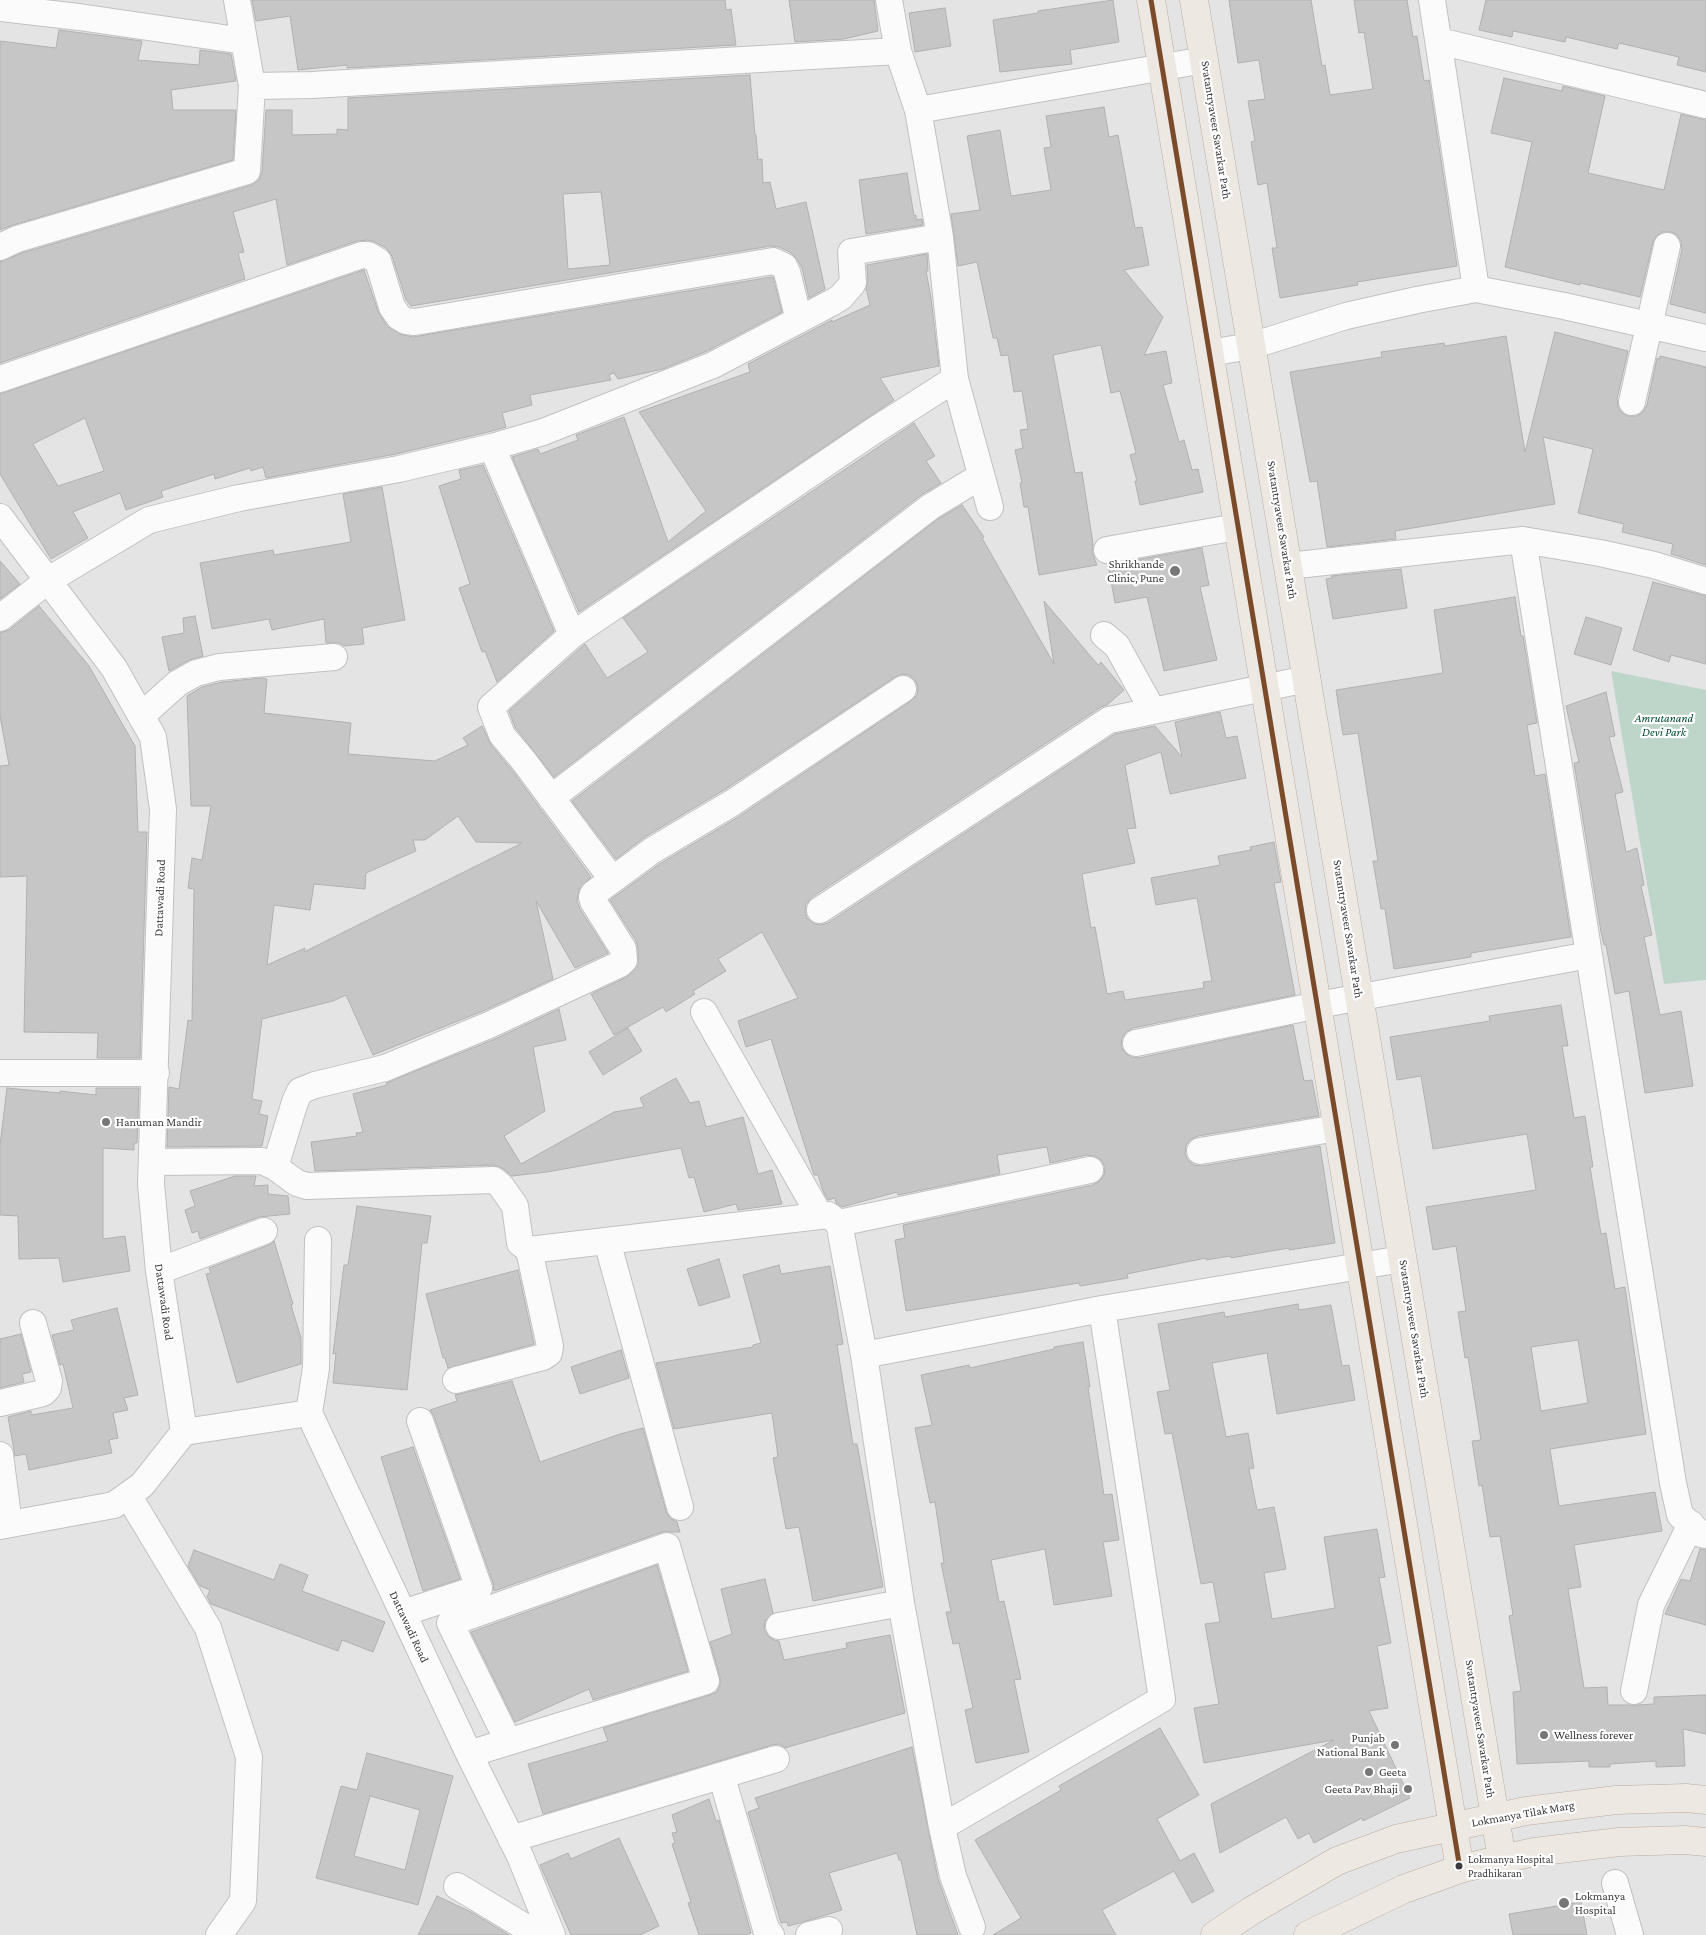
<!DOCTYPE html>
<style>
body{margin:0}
canvas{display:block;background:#e5e4e5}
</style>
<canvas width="1706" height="1935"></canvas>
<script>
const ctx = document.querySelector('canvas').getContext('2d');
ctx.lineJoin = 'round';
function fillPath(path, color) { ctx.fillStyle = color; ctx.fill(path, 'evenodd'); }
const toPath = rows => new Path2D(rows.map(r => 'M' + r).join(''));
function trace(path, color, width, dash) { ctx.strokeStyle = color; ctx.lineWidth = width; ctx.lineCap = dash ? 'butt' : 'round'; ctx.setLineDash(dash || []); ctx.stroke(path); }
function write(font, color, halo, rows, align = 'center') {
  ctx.font = font + ' "Crimson Pro",serif'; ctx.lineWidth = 4.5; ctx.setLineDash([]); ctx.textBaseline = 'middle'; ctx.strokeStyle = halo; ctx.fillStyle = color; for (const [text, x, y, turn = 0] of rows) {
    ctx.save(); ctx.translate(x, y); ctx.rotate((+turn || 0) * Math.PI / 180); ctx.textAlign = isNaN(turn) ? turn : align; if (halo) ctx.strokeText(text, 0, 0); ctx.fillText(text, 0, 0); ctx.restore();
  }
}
fillPath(toPath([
 [1611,671,1706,690,1706,980,1664,984]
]), '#bed5ca');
const building = toPath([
 [252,0,725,0,726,10,731,9,736,45,347,68,347,65,298,70,290,16,256,21,252,0],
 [789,0,874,0,878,31,844,39,795,42,789,0],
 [1113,0,1119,42,1070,50,1072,64,1000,72,993,20,1038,13,1038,11,1113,0],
 [1229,0,1311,0,1322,66,1325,65,1330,95,1373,89,1364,32,1359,33,1354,0,1407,0,1413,37,1417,36,1424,81,1429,80,1457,266,1357,282,1358,285,1280,298,1272,248,1277,248,1267,183,1258,185,1251,142,1255,141,1248,101,1265,99,1259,60,1238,63,1229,0],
 [1486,0,1706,0,1706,72,1677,65,1679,57,1619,43,1617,49,1566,37,1565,42,1513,31,1512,37,1479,30,1486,0],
 [945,8,951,46,915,52,909,13,945,8],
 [59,30,142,41,138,60,199,65,200,50,231,54,236,81,171,90,173,110,236,110,233,160,13,225,0,230,0,41,56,48,59,30],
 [750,75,755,135,756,135,758,160,762,159,763,183,770,182,776,209,806,202,825,289,809,298,802,268,797,259,790,252,779,247,771,246,411,306,406,300,392,256,386,248,375,242,368,240,357,241,287,265,276,199,233,212,244,252,238,253,245,279,0,363,0,262,22,253,252,185,259,180,262,172,266,110,292,110,292,135,337,134,337,129,348,130,348,98,750,75],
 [601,192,610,265,568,269,563,194,601,192],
 [1504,78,1562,91,1563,86,1605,96,1588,173,1664,190,1681,114,1706,120,1706,313,1670,304,1682,249,1681,241,1677,235,1671,232,1662,232,1656,236,1653,242,1640,297,1580,283,1580,285,1505,267,1532,142,1491,133,1504,78],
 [1104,107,1109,137,1118,135,1135,228,1142,227,1149,265,1124,270,1163,317,1144,355,1166,351,1172,383,1163,385,1179,442,1184,440,1192,470,1198,469,1203,492,1140,505,1135,481,1137,481,1130,455,1136,453,1120,391,1111,393,1101,345,1053,355,1075,473,1082,472,1093,544,1092,552,1097,565,1039,575,1028,507,1024,507,1020,483,1022,483,1015,450,1023,448,1020,430,1028,429,1022,391,1014,392,1008,355,1001,356,997,338,993,338,977,262,958,266,951,214,980,210,967,136,1000,130,1011,196,1051,190,1044,148,1051,147,1046,116,1104,107],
 [907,173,914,216,916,215,916,220,922,219,923,225,866,234,859,180,907,173],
 [927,254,928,271,926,271,931,298,939,366,880,378,894,400,579,612,512,457,538,449,540,454,578,440,576,435,624,417,668,542,706,511,639,412,750,372,748,364,832,320,832,322,870,305,866,288,868,282,867,265,927,254],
 [364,270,378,311,387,326,399,334,413,337,771,277,773,277,782,312,707,351,663,369,618,379,614,373,609,375,611,380,530,395,532,405,502,413,506,427,488,432,396,454,266,478,263,467,251,471,250,468,215,479,214,474,161,491,163,497,126,510,120,493,73,512,88,538,51,559,0,474,0,394,364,270],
 [85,418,104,471,58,486,33,444,85,418],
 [1555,332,1628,351,1617,399,1618,407,1622,413,1628,416,1637,416,1643,412,1647,405,1657,358,1660,359,1660,356,1706,367,1706,565,1671,554,1673,544,1622,532,1624,524,1578,513,1593,449,1543,437,1555,504,1395,531,1396,539,1327,547,1317,481,1310,482,1290,372,1382,357,1381,352,1444,343,1445,346,1506,336,1525,452,1555,332],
 [914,423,935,456,926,461,941,483,921,495,554,777,515,727,509,711,585,644,607,678,648,652,623,618,914,423],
 [483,465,554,631,497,682,485,651,482,652,459,588,470,584,439,486,461,479,459,470,483,465],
 [382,487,405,620,362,628,364,644,344,646,340,643,326,643,324,619,272,630,269,619,212,629,200,563,273,550,274,555,351,542,343,494,382,487],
 [962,505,984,537,982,538,1054,664,1044,601,1098,665,1101,662,1124,690,1107,705,1101,707,812,897,806,904,805,911,807,918,814,924,821,925,828,923,1115,734,1155,726,1182,757,1175,722,1220,712,1226,738,1237,736,1246,778,1170,794,1161,752,1125,765,1136,828,1127,829,1135,863,1082,874,1091,928,1095,927,1107,994,1123,991,1125,1000,1204,988,1203,982,1212,981,1197,898,1156,905,1151,878,1220,865,1218,856,1251,850,1250,847,1274,842,1281,882,1274,883,1295,995,1133,1028,1126,1032,1122,1038,1121,1046,1125,1053,1132,1057,1139,1058,1293,1025,1304,1081,1312,1080,1319,1116,1198,1136,1191,1139,1186,1145,1185,1154,1188,1160,1194,1165,1202,1166,1320,1146,1335,1243,1289,1250,1289,1248,1231,1258,1230,1256,1206,1260,1206,1258,1127,1274,1128,1278,1080,1286,1079,1283,906,1311,895,1240,905,1238,903,1225,1093,1185,1100,1181,1104,1175,1105,1167,1101,1160,1095,1156,1087,1155,1050,1163,1047,1147,997,1155,1000,1174,898,1195,897,1192,842,1207,836,1203,835,1198,828,1200,823,1191,818,1175,814,1175,771,1039,746,1047,738,1021,798,998,762,932,718,959,726,971,693,991,695,994,666,1012,663,1007,614,1035,591,994,627,977,638,965,638,948,636,941,610,900,661,863,740,816,911,701,917,695,918,688,915,680,909,675,902,674,895,677,724,790,645,837,616,859,572,801,938,519,962,505],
 [1202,548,1209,585,1200,587,1217,660,1164,671,1147,597,1115,603,1108,565,1202,548],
 [0,561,20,584,0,599,0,561],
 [1401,569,1407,608,1333,619,1326,579,1332,578,1331,576,1401,569],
 [1653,582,1706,596,1706,664,1671,655,1669,662,1633,650,1653,582],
 [1515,597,1521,636,1523,636,1537,723,1527,725,1535,776,1545,774,1571,937,1471,953,1471,957,1394,969,1385,909,1381,909,1373,861,1378,861,1358,733,1343,735,1336,690,1443,673,1434,610,1515,597],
 [39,606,89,666,135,746,138,832,147,832,140,1058,97,1058,98,1033,24,1032,27,876,0,877,0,766,9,765,0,716,0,633,9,630,39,606],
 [195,616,203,656,189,660,169,671,162,637,184,633,183,618,195,616],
 [1586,617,1622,628,1611,665,1574,654,1586,617],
 [261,678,267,679,264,713,351,723,348,754,435,761,468,745,463,738,482,726,491,745,511,769,591,877,579,889,577,901,580,909,608,953,575,968,536,901,553,979,483,1011,373,1055,346,995,333,1001,262,1019,252,1099,262,1101,259,1114,268,1116,262,1146,167,1147,169,1087,179,1089,188,1020,192,1021,194,889,188,888,192,858,202,860,211,806,191,806,187,696,202,687,222,682,261,678],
 [458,816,476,842,522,843,304,952,305,948,267,965,274,905,310,910,314,884,365,889,366,873,416,851,413,840,425,840,458,816],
 [1606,692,1615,736,1609,737,1623,792,1615,794,1626,852,1637,848,1644,885,1641,886,1652,935,1644,937,1660,1015,1681,1011,1693,1086,1645,1093,1629,991,1615,994,1606,945,1604,945,1601,932,1574,763,1579,762,1566,706,1606,692],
 [1561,1005,1568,1046,1562,1046,1574,1118,1585,1116,1593,1167,1590,1167,1601,1234,1606,1233,1615,1289,1625,1287,1646,1434,1550,1449,1559,1506,1655,1492,1662,1531,1574,1545,1581,1587,1568,1589,1584,1688,1607,1687,1608,1705,1638,1705,1654,1704,1654,1697,1706,1695,1706,1734,1683,1729,1685,1766,1656,1767,1656,1761,1610,1764,1610,1767,1589,1767,1589,1761,1517,1764,1513,1692,1521,1691,1509,1616,1513,1615,1500,1536,1490,1537,1482,1485,1479,1486,1472,1441,1481,1440,1468,1357,1465,1358,1458,1312,1466,1311,1456,1246,1433,1250,1426,1207,1536,1190,1527,1134,1433,1149,1421,1076,1397,1080,1390,1037,1490,1021,1489,1016,1561,1005],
 [1578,1340,1588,1403,1541,1411,1531,1347,1578,1340],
 [559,1009,566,1040,533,1047,545,1111,504,1136,521,1164,614,1112,644,1107,640,1098,676,1078,690,1103,699,1101,706,1127,743,1117,758,1174,772,1170,782,1204,738,1210,736,1204,704,1212,694,1177,689,1178,681,1148,547,1172,512,1176,504,1169,494,1165,315,1171,311,1142,357,1136,356,1133,363,1132,353,1094,387,1085,386,1083,495,1039,559,1009],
 [628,1028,642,1051,603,1075,589,1052,628,1028],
 [7,1088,60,1093,60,1091,96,1095,96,1088,139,1088,137,1143,134,1143,134,1150,103,1148,103,1239,125,1236,130,1271,63,1282,59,1258,19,1259,18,1216,0,1215,0,1145,7,1088],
 [235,1176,256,1176,254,1186,268,1185,268,1194,288,1196,290,1214,259,1217,200,1239,198,1231,192,1233,185,1210,195,1206,190,1191,235,1176],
 [357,1206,431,1216,427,1243,422,1243,407,1390,333,1383,336,1353,333,1354,344,1265,348,1265,357,1206],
 [274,1241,293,1304,291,1305,301,1338,301,1364,237,1383,206,1274,211,1273,209,1268,269,1245,274,1241],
 [719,1259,730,1297,699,1306,687,1269,719,1259],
 [779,1265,781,1274,830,1266,843,1344,837,1345,853,1444,857,1444,883,1587,813,1601,799,1527,786,1529,773,1458,778,1457,772,1413,674,1429,656,1363,753,1347,753,1345,761,1343,743,1275,779,1265],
 [518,1270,534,1344,448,1368,445,1358,443,1358,426,1294,518,1270],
 [1298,1304,1299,1310,1331,1305,1342,1366,1349,1365,1355,1400,1277,1414,1267,1353,1212,1363,1226,1437,1248,1433,1254,1468,1249,1469,1257,1510,1274,1507,1286,1569,1264,1573,1272,1619,1335,1608,1324,1537,1377,1529,1385,1577,1379,1578,1391,1643,1377,1646,1388,1708,1369,1711,1410,1798,1363,1821,1362,1818,1314,1843,1309,1833,1298,1839,1286,1817,1220,1853,1211,1804,1334,1740,1204,1763,1194,1708,1219,1704,1205,1624,1220,1622,1213,1582,1201,1584,1172,1433,1165,1434,1157,1392,1170,1390,1158,1324,1224,1312,1225,1317,1298,1304],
 [117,1308,138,1395,124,1398,128,1410,113,1413,118,1438,109,1440,112,1453,29,1470,26,1454,15,1456,8,1417,31,1411,31,1415,73,1408,63,1364,60,1365,52,1335,74,1330,71,1320,117,1308],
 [21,1334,31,1372,22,1374,24,1382,0,1388,0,1339,21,1334],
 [1083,1342,1090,1387,1088,1387,1104,1495,1112,1494,1119,1540,1103,1542,1112,1596,1054,1605,1045,1549,991,1560,999,1602,1004,1601,1021,1679,1014,1680,1029,1752,976,1763,965,1710,973,1708,959,1643,953,1644,946,1612,951,1612,941,1563,944,1563,935,1502,930,1503,915,1428,932,1425,921,1375,969,1365,970,1368,1054,1349,1054,1347,1083,1342],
 [621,1350,629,1378,580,1394,571,1367,621,1350],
 [512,1381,540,1462,620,1434,643,1428,666,1511,670,1518,677,1522,680,1532,662,1532,494,1591,493,1583,434,1416,430,1410,457,1401,455,1395,512,1381],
 [413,1447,460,1579,423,1591,381,1457,413,1447],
 [1700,1549,1706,1550,1706,1625,1665,1614,1681,1579,1690,1581,1700,1549],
 [194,1550,274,1580,280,1564,308,1575,302,1591,385,1622,373,1652,342,1640,338,1651,211,1604,207,1597,210,1590,200,1586,188,1566,194,1550],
 [657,1565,688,1671,593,1700,589,1689,515,1722,471,1632,657,1565],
 [765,1579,773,1613,765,1621,764,1629,768,1636,774,1640,779,1641,784,1660,847,1648,846,1643,890,1635,905,1713,785,1748,779,1744,772,1745,543,1814,528,1764,608,1741,603,1728,710,1695,717,1692,720,1685,720,1677,710,1642,732,1634,721,1589,765,1579],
 [1160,1728,1199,1795,1157,1819,1180,1861,1194,1853,1214,1891,1192,1903,1174,1871,1102,1910,1116,1935,993,1935,1021,1918,975,1840,1061,1790,1059,1786,1160,1728],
 [912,1747,938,1879,958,1935,917,1935,901,1860,899,1860,897,1853,829,1873,842,1910,800,1923,788,1926,787,1922,781,1923,748,1812,759,1808,755,1798,912,1747],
 [367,1753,453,1776,418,1905,316,1878,341,1786,357,1790,367,1753],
 [370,1796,420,1810,405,1870,354,1856,370,1796],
 [709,1799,716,1821,719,1820,751,1933,744,1935,699,1935,688,1903,691,1902,672,1844,675,1843,672,1833,677,1832,672,1815,709,1799],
 [619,1838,659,1926,640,1935,571,1935,540,1865,568,1853,571,1859,619,1838],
 [437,1896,471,1912,509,1935,418,1935,437,1896],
 [1581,1902,1587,1935,1513,1935,1509,1914,1581,1902]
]);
fillPath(building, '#c6c6c6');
trace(building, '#b2b1b1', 1);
const minor = toPath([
 [889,0,898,51,918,110,940,237,955,379,990,507],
 [1432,0,1476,289],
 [0,8,79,17,244,41],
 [1439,41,1706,105],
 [252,86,312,85,898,51],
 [918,110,1204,60],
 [0,247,17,239,247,171,252,86,237,0],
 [1209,353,1251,346,1346,316,1417,300,1476,289,1564,306,1706,338],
 [0,379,362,255,368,255,378,261,392,307,399,317,406,321,415,322,773,261,784,266,787,272,799,320],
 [1632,402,1667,246],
 [492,447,572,635],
 [0,517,114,668,153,737,163,809,151,1184,159,1271,184,1432],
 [1523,540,1673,1483,1680,1515,1701,1534,1706,1535],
 [1107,550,1237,527],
 [1288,566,1523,540,1600,553,1654,565,1706,581],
 [0,618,47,581,149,520,239,498,399,469,492,447,543,432,713,365,833,302,841,297,853,283,851,252,940,237],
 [1104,635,1117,646,1153,711],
 [141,716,178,683,196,673,219,667,334,657],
 [551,798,930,507,981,476],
 [612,879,523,760,502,735,491,707,572,635,872,432,955,379],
 [820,910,1109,720,1307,679],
 [704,1012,820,1216],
 [1136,1043,1318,1005,1589,955],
 [0,1073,156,1073],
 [1200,1151,1337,1128],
 [152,1162,262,1161,275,1167,297,1183,307,1186,494,1180,501,1186,515,1206,520,1243,529,1250,828,1215,839,1223,864,1355,901,1603,942,1827,953,1876,972,1927],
 [275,1167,295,1102,300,1091,315,1085,385,1068,489,1025,620,964,624,960,623,949,593,901,592,897,593,894,653,850,732,803,903,689],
 [839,1223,1090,1170],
 [607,1241,680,1507],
 [159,1271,264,1231],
 [864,1355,1102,1309,1402,1259],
 [456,1380,543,1357,549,1353,550,1346,529,1250],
 [0,1403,43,1393,48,1388,49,1381,33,1323],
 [309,1413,316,1368,318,1240],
 [184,1432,309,1413,469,1754,520,1856,552,1935],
 [0,1455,9,1524],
 [128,1495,208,1628,249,1757,243,1901,219,1935],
 [0,1526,114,1505,142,1485,184,1432],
 [403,1613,479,1588,420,1421],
 [779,1626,901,1603],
 [1634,1691,1651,1605,1691,1524],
 [469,1754,706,1681,667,1546,450,1623,508,1741],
 [725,1788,766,1929,771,1935],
 [942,1827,1162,1699,1102,1309],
 [511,1839,776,1759],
 [1615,1883,1630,1935],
 [457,1886,530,1930,546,1922],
 [809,1935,829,1930]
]);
const major = toPath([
 [1151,0,1460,1869],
 [1194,0,1502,1859],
 [1215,1935,1251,1911,1337,1861,1396,1839,1526,1811,1616,1800,1686,1798,1706,1800],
 [1308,1935,1404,1889,1460,1869,1502,1859,1534,1852,1619,1842,1685,1840,1706,1842]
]);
trace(minor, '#c2c1c2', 28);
trace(major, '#b7aca1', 29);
trace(minor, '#fbfbfb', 26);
trace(major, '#eee8e2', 28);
trace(toPath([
 [1151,0,1460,1869]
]), '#7a4b2a', 5);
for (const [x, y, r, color] of [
 [1175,571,6,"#767677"],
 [106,1122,5,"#767677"],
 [1544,1735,5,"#767677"],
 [1395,1745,5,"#767677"],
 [1369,1772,5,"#767677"],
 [1408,1789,5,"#767677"],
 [1459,1866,4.5,"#3b3a3c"],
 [1564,1903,6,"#767677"]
]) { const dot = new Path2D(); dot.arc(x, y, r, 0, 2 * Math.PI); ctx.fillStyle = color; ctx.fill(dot); trace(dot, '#fff', 2); }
write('11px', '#3b3a3c', '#fff', [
 ["Lokmanya Hospital",1468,1860],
 ["Pradhikaran",1468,1874]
], 'left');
write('12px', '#3b3a3c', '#fff', [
 ["Svatantryaveer Savarkar Path",1216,130,81],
 ["Svatantryaveer Savarkar Path",1282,530,81],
 ["Dattawadi Road",160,898,-88],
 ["Svatantryaveer Savarkar Path",1348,929,81],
 ["Dattawadi Road",164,1302,82],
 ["Svatantryaveer Savarkar Path",1414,1329,81],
 ["Dattawadi Road",409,1627,65],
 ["Svatantryaveer Savarkar Path",1480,1729,81],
 ["Lokmanya Tilak Marg",1523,1814,-10]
]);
write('12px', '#3b3a3c', '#fff', [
 ["Shrikhande",1164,564,"right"],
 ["Clinic, Pune",1164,578,"right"],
 ["Hanuman Mandir",116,1122],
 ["Wellness forever",1554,1735],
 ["Punjab",1385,1738,"right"],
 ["National Bank",1385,1752,"right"],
 ["Geeta",1379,1772],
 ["Geeta Pav Bhaji",1398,1789,"right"],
 ["Lokmanya",1575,1896],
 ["Hospital",1575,1910]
], 'left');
write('italic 12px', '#024a32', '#fff', [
 ["Amrutanand",1664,718],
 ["Devi Park",1664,732]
]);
</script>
